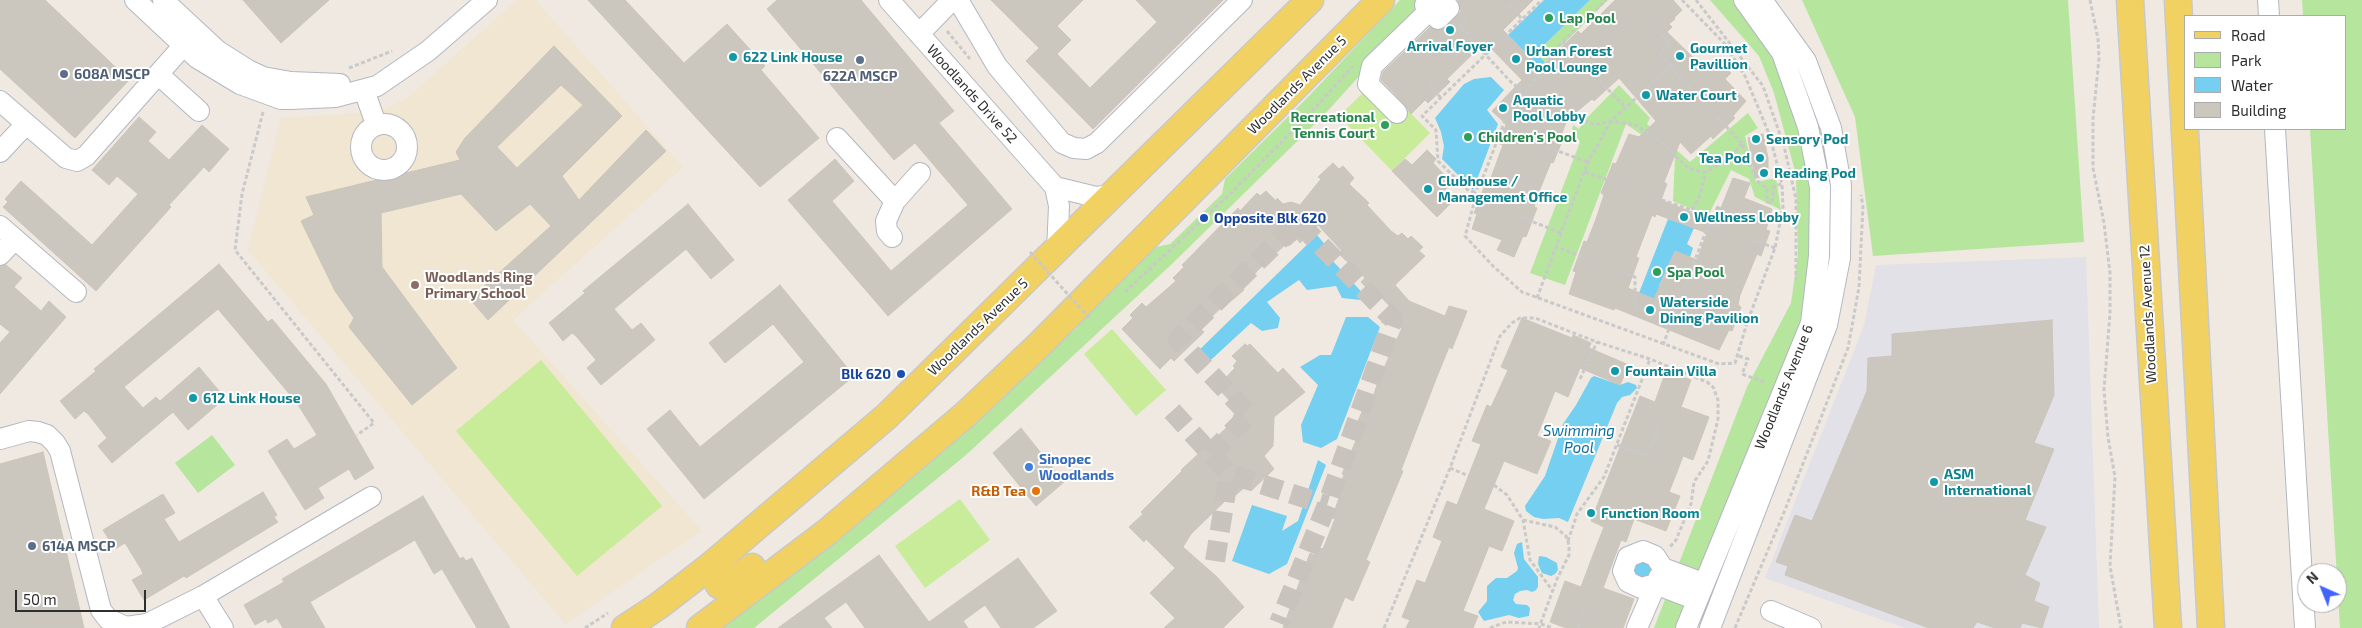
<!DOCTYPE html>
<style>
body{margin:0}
#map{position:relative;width:2362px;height:628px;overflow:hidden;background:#efe9e1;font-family:"Exo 2",sans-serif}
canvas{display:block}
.legend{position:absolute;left:2184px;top:15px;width:162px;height:115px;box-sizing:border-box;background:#fff;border:1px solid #ababab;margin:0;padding:6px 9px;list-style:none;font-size:15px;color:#2e2e2e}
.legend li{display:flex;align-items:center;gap:10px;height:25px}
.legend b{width:25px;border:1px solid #ababab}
.north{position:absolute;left:2297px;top:563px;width:50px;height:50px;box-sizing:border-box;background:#fff;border:1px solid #ababab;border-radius:50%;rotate:316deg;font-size:14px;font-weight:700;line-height:20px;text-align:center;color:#2e2e2e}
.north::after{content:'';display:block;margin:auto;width:18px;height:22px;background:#4264fb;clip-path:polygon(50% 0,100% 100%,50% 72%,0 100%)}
.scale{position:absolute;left:15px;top:590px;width:131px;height:22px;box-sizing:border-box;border:2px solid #2e2e2e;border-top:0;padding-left:6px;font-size:15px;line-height:18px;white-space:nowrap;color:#2e2e2e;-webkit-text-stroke:4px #fff;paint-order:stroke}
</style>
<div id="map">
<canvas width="2362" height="628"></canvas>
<ul class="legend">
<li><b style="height:6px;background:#f2d163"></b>Road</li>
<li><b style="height:14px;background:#b6e59e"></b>Park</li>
<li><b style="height:14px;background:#75cff0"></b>Water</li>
<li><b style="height:14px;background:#cbc7bf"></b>Building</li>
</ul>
<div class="north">N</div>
<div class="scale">50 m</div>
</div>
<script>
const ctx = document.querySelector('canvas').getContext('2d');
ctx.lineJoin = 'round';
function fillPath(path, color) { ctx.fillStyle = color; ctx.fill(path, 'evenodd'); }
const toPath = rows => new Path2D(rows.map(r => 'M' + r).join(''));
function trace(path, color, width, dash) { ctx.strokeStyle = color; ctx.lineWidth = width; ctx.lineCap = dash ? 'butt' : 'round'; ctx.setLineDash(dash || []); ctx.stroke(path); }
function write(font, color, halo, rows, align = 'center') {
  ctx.font = font + ' "Exo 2",sans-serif'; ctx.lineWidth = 4; ctx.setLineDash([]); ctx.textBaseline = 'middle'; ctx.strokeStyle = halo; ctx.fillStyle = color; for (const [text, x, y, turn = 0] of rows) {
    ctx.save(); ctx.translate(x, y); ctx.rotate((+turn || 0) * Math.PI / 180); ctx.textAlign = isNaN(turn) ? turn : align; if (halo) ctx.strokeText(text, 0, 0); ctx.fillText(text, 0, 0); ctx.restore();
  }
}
fillPath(toPath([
 [2086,257,2099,628,1905,628,1765,578,1864,325,1876,265]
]), '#e3e1e8');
fillPath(toPath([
 [517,0,536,0,683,167,513,320,702,531,565,624,248,250,281,118,361,113,387,108,407,98]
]), '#f0e6d1');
fillPath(toPath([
 [1400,0,1423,0,1414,15,1325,114,1173,263,966,455,754,628,709,628,1053,342,1062,341,1077,328,1079,318,1156,247,1170,244,1222,194,1225,179,1307,98],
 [1590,0,1608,0,1545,62,1536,53],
 [1710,0,1735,0,1786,63,1816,185,1809,322,1685,628,1654,628,1747,387,1791,303,1798,255,1796,175,1774,93,1759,56],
 [1802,0,2068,0,2084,242,1873,256,1855,117],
 [2302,0,2362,0,2362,628,2340,628,2310,129,2346,129,2346,16,2303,16],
 [1619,85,1650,118,1647,124,1690,162,1748,113,1758,128,1745,136,1756,182,1776,178,1781,210,1755,197,1749,179,1731,170,1708,216,1673,201,1675,158,1626,124,1565,285,1530,273,1580,142,1572,131,1573,125,1579,129,1584,121],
 [212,435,235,465,198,493,175,463]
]), '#b6e59e');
fillPath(toPath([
 [1377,79,1430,133,1392,171,1339,116],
 [1112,329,1166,390,1136,416,1084,354],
 [541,360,662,506,577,576,456,431],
 [960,499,990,540,925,588,895,546]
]), '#c9ec9a');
fillPath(toPath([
 [1544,0,1590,0,1536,53,1545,62,1540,68,1508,35],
 [1491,77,1504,90,1487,110,1498,124,1473,190,1442,159,1444,146,1441,132,1435,118,1464,84,1474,79],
 [1668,219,1694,228,1687,244,1693,248,1690,257,1675,251,1659,286,1670,305,1639,293],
 [1317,235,1327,247,1330,258,1370,301,1342,298,1336,286,1307,290,1299,280,1267,302,1280,318,1278,328,1262,331,1251,323,1201,369,1191,358],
 [1346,317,1368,317,1380,327,1337,439,1321,448,1303,442,1301,425,1318,385,1300,367,1320,355,1331,355],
 [1594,376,1620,385,1628,382,1636,385,1637,388,1630,395,1622,397,1617,403,1568,522,1559,518,1543,519,1534,517,1526,511,1525,506,1545,476,1563,424,1576,405,1591,378],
 [1318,460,1326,465,1287,564,1269,574,1232,561,1252,505,1287,516,1282,531,1298,521],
 [1522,542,1524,559,1538,577,1538,587,1536,590,1532,592,1527,590,1520,591,1515,594,1513,600,1516,604,1527,605,1530,608,1529,616,1519,618,1509,615,1484,621,1478,612,1487,601,1487,586,1496,578,1507,578,1517,571,1518,568,1514,553,1517,544],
 [1539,556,1546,557,1557,563,1558,570,1555,574,1551,576,1542,573,1538,564],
 [1645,558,1653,569,1650,575,1644,579,1635,576,1632,566]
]), '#75cff0');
const building = toPath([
 [0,0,45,0,129,80,75,138,0,69,0,0],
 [243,0,329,0,281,43,243,0],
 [588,0,625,0,684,63,727,24,765,66,761,70,819,138,760,187,588,0],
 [777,0,861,0,954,111,939,123,1012,209,888,316,788,200,835,159,854,181,832,201,891,271,968,205,915,143,894,160,767,9,777,0],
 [991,0,1083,0,1057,26,1071,40,1057,54,1090,88,1157,22,1136,0,1223,0,1093,129,1026,61,1039,48,991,0],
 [1458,0,1533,0,1503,30,1540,68,1578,31,1581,34,1615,0,1673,0,1682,10,1674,18,1675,19,1669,24,1672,27,1667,32,1706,70,1718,61,1731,73,1725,79,1746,101,1733,116,1735,118,1713,139,1711,136,1691,154,1680,142,1664,182,1667,184,1661,200,1712,220,1717,206,1721,208,1733,178,1750,183,1744,198,1772,209,1766,230,1770,231,1761,256,1757,254,1740,295,1738,305,1741,307,1732,331,1729,330,1719,350,1615,308,1614,310,1569,294,1576,272,1573,271,1584,241,1587,242,1596,219,1604,195,1601,193,1613,163,1616,164,1629,134,1639,137,1656,121,1619,78,1594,101,1592,99,1567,120,1560,138,1563,139,1553,163,1551,162,1538,194,1534,207,1537,208,1526,237,1523,236,1514,257,1497,250,1502,240,1472,229,1477,214,1474,213,1477,206,1485,185,1488,186,1503,145,1500,144,1506,124,1492,111,1522,80,1485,42,1447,79,1450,82,1428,103,1425,100,1411,114,1405,105,1381,80,1383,72,1430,27,1441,30,1457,16,1461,11,1458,0],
 [1656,214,1707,233,1697,260,1675,251,1654,299,1628,288,1639,258,1636,257,1652,215,1655,217,1656,214],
 [554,46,622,116,562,176,579,200,646,130,666,151,488,320,470,299,551,226,530,204,496,231,461,194,381,213,382,267,457,368,412,405,349,327,354,318,335,291,301,221,314,215,306,197,460,160,456,152,465,138,554,46],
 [561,85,583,105,517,168,497,147,561,85],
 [139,117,156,132,148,141,169,160,202,125,229,149,209,172,204,167,169,205,171,207,96,291,3,207,8,202,5,199,21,181,92,245,138,194,117,176,109,185,92,170,139,117],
 [1763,134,1768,158,1768,176,1755,178,1748,138,1763,134],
 [1427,150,1436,159,1433,163,1452,183,1441,194,1450,204,1437,217,1392,171,1405,159,1412,165,1427,150],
 [1333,163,1339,169,1343,166,1354,178,1349,184,1369,203,1367,205,1391,231,1398,236,1402,233,1408,239,1411,236,1423,247,1419,251,1425,256,1395,285,1409,301,1445,316,1449,306,1467,311,1452,349,1449,347,1436,379,1401,470,1403,471,1366,560,1370,562,1353,601,1345,597,1332,628,1283,628,1310,553,1314,555,1317,547,1323,549,1335,519,1332,518,1344,484,1341,482,1344,475,1342,474,1359,433,1354,431,1364,407,1369,409,1379,379,1402,328,1397,326,1400,317,1381,297,1378,300,1361,282,1365,278,1339,254,1342,251,1318,225,1300,243,1297,239,1289,246,1287,243,1258,270,1242,288,1244,290,1231,301,1229,300,1200,328,1204,332,1174,361,1171,358,1160,369,1122,329,1133,318,1130,315,1142,303,1146,307,1176,281,1173,278,1184,267,1182,265,1238,208,1240,211,1257,193,1260,196,1266,191,1276,201,1277,198,1283,204,1291,202,1300,205,1321,179,1318,177,1333,163],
 [688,204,734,260,711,279,686,249,614,309,632,330,641,323,655,340,601,385,587,368,596,360,576,336,572,333,563,341,549,323,585,293,583,291,688,204],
 [219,264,268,322,272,319,326,384,374,468,355,480,349,469,318,488,324,498,305,510,268,451,287,439,294,449,317,435,297,403,218,309,124,387,143,408,156,397,160,401,199,367,225,398,188,430,173,412,112,463,98,446,107,438,88,414,84,411,75,419,60,401,96,371,94,369,219,264],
 [6,265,22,278,14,287,41,311,49,301,66,317,0,394,0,343,10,332,0,324,0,267,6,265],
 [780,285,854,376,704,499,647,429,670,410,700,447,804,362,773,324,725,363,709,343,780,285],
 [1522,318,1572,338,1573,335,1591,343,1589,348,1629,365,1620,385,1580,368,1568,397,1555,391,1537,436,1551,441,1537,474,1504,461,1484,509,1514,521,1502,551,1489,546,1463,611,1478,616,1473,628,1406,628,1410,620,1402,617,1417,580,1425,583,1442,541,1433,537,1447,501,1457,505,1481,444,1472,441,1487,405,1491,407,1508,370,1501,367,1522,318],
 [2052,320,2054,395,2034,443,2054,449,2025,520,2046,527,2025,575,2040,583,2034,601,2049,607,2042,628,2022,623,2020,628,1995,628,1977,622,1973,628,1929,628,1785,575,1788,566,1776,562,1795,515,1812,521,1867,391,1868,358,1892,356,1892,334,2052,320],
 [1245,344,1247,346,1250,344,1278,373,1283,368,1305,392,1274,417,1273,446,1264,456,1274,469,1251,491,1246,486,1229,501,1227,499,1191,534,1183,547,1217,577,1244,607,1223,628,1164,628,1175,618,1150,593,1175,568,1146,539,1144,542,1129,527,1143,514,1141,512,1182,471,1181,470,1236,419,1233,416,1236,413,1228,405,1231,402,1217,387,1235,368,1233,366,1237,361,1232,356,1245,344],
 [1666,371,1691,380,1681,407,1709,417,1693,460,1683,456,1677,472,1669,492,1680,496,1666,531,1634,519,1626,542,1621,540,1603,588,1634,599,1623,628,1566,628,1550,622,1565,581,1581,587,1593,555,1604,527,1591,521,1640,396,1655,402,1666,371],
 [1021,428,1064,482,1036,506,993,453,1021,428],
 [43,452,84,628,0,628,0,464,43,452],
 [263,492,277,515,274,517,278,522,186,578,184,576,144,600,132,580,143,574,141,569,125,543,115,549,103,530,163,494,175,513,164,519,179,542,263,492],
 [423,496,460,559,463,557,466,561,472,558,510,628,477,628,442,569,434,574,415,540,310,602,325,628,283,628,277,618,268,623,266,619,255,625,244,605,284,582,282,579,423,496],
 [879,555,929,622,1018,558,1057,611,1033,628,1001,628,985,605,963,621,968,628,865,628,846,602,824,618,832,628,778,628,879,555]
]);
fillPath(building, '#cbc7bf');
trace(building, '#cbc5ba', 1);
trace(toPath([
 [1172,411,1229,474,1327,505],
 [1210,454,1249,415,1178,339,1298,222,1393,319,1327,505,1279,623],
 [1215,561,1229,474]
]), '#c8c4bd', 20, [20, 10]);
const minor = toPath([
 [135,0,197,58,240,84,281,99,290,99,335,97,377,86,428,51,487,0],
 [163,0,218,51,248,70,263,77,291,82,340,84],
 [889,0,1055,187,1059,206,1057,251],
 [958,0,997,66,1062,143,1074,148,1086,149,1097,143,1242,0],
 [2268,0,2269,16],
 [1425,5,1438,19,1449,8,1441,0],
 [919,34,952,0],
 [159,75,199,111],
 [364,90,376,124],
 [0,101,66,158,77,161,86,156,191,37],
 [1397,113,1368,84,1372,66,1430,10],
 '361 147a23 23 0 1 1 46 0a23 23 0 1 1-46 0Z',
 [2275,129,2305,628],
 [837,138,895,201],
 [0,152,26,124],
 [1055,187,1096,197,1114,194],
 [0,226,76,292],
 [892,237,887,231,886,221,895,201,920,173],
 [0,255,15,239],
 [0,439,29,431,38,432,47,435,55,443,60,451,101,610,108,619,126,627,147,624,203,596,371,497],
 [203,596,223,628],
 [1697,600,1655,584,1641,588,1628,582,1623,571,1628,557,1643,551,1655,556,1663,568,1703,583],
 [1771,611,1811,628],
 [1637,628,1659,577],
 [1686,628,1811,323,1819,256,1820,187,1808,127,1782,53,1744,0],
 [1710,628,1827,325,1840,258,1841,185,1831,128,1806,61,1762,0]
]);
const major = toPath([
 [2130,0,2168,628],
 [2178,0,2211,628],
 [709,567,719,585,725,586,752,567],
 [625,628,657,607,709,567,887,416,1310,0],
 [700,628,827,532,966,414,1040,344,1381,0]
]);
trace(minor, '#b4b7c1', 22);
trace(major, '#c9c9c9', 29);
trace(toPath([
 [1627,0,1628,1],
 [1682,0,1725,44,1745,76,1770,136,1782,184,1774,186,1772,203,1767,202,1767,188,1759,183,1754,175,1742,143,1731,157,1706,172,1697,171,1688,168,1659,140,1635,125,1611,121,1594,125,1524,92,1505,120,1484,175,1475,192,1475,200,1465,236,1493,266,1522,292,1719,364,1735,363,1747,323,1775,248,1783,207,1782,184],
 [1696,0,1763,86,1784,146,1796,199,1796,280],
 [2090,0,2098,39,2099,58,2093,119,2093,168,2104,223,2110,273,2110,313,2104,390,2108,437,2115,477,2110,566,2121,628],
 [1510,5,1522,19],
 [1465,14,1468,17,1459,26,1511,82,1524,92,1550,61,1549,55,1606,0],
 [947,31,970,59],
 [1563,42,1574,53],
 [1671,66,1694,93],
 [349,68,392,51],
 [1599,80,1626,108],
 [1429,85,1441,98],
 [263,112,242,194,235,250,374,423,357,435],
 [1717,117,1742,143],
 [1502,129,1516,135],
 [1547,147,1588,162],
 [1585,172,1618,184],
 [1475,192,1469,191,1438,161,1436,130,1422,116,1542,0],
 [1649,196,1692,210,1699,198,1706,172],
 [1475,200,1490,205],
 [1521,217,1561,233,1588,162,1611,121,1671,66,1660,53,1670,44,1654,27],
 [1709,223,1722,228],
 [1561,233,1556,247,1590,259],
 [1753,240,1775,248],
 [1621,271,1635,277,1635,308,1673,318,1709,223,1706,219,1692,210],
 [1125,292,1232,192,1313,110,1353,66],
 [1537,298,1556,247],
 [1681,298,1695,303],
 [1725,314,1747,323],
 [1663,345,1673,318],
 [1739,356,1748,359,1742,374,1764,382],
 [1580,379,1597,342],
 [1617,445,1647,455,1661,423],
 [1450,468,1469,476],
 [1494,485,1507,495,1523,520,1530,560,1552,590],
 [1523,520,1555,527,1566,536,1569,545,1569,555,1557,579,1539,628],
 [1568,541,1577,514,1604,477,1650,359],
 [585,628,608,613],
 [1384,628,1450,468,1500,336,1512,323,1520,318,1535,318,1597,342,1650,359,1707,382,1713,387,1718,400,1718,419,1708,461,1694,482,1691,504,1676,540,1669,548],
 [1490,628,1506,622,1541,624,1553,628],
 [1578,628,1585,611],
 [1735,628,1785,510,1848,348,1859,287,1863,206,1861,195]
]), '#c9c9c9', 3, [4, 2.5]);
trace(minor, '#fff', 20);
trace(major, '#f2d163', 26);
trace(toPath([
 [1030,252,1090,319]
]), '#c9c9c9', 3, [4, 2.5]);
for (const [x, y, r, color] of [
 [1549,18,5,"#2e9e5b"],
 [1450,30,5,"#0f9aa8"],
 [1680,56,5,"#0f9aa8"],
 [733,57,5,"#0f9aa8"],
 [1516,59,5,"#0f9aa8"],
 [860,60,5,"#5c6f8a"],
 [64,74,5,"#5c6f8a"],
 [1646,95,5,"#0f9aa8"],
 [1503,108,5,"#0f9aa8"],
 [1385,125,5,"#2e9e5b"],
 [1468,137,5,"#2e9e5b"],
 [1756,139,5,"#0f9aa8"],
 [1760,158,5,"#0f9aa8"],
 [1764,173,5,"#0f9aa8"],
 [1428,189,5,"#0f9aa8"],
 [1684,217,5,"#0f9aa8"],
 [1204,218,5,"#1a4fb4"],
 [1657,272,5,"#2e9e5b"],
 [415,285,5,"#8d6e63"],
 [1650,310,5,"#0f9aa8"],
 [1615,371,5,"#0f9aa8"],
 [901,374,5,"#1a4fb4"],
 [193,398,5,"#0f9aa8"],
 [1029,467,5,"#3f7fe0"],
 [1934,482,5,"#0f9aa8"],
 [1036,491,5,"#e8710a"],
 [1591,513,5,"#0f9aa8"],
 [32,546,5,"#5c6f8a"]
]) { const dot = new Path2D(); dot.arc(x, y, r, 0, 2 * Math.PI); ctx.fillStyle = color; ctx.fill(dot); trace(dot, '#fff', 2); }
write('bold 14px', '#27864d', '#fff', [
 ["Lap Pool",1559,18],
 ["Recreational",1375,117,"right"],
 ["Tennis Court",1375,133,"right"],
 ["Children's Pool",1478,137],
 ["Spa Pool",1667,272]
], 'left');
write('bold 14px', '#0d838f', '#fff', [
 ["Arrival Foyer",1450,46,"center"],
 ["Gourmet",1690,48],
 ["Pavillion",1690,64],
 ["Urban Forest",1526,51],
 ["Pool Lounge",1526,67],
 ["622 Link House",743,57],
 ["Water Court",1656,95],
 ["Aquatic",1513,100],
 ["Pool Lobby",1513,116],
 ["Sensory Pod",1766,139],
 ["Tea Pod",1750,158,"right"],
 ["Reading Pod",1774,173],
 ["Clubhouse /",1438,181],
 ["Management Office",1438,197],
 ["Wellness Lobby",1694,217],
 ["Waterside",1660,302],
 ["Dining Pavilion",1660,318],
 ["Fountain Villa",1625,371],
 ["612 Link House",203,398],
 ["ASM",1944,474],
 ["International",1944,490],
 ["Function Room",1601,513]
], 'left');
write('bold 14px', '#4e5e75', '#fff', [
 ["608A MSCP",74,74],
 ["622A MSCP",860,76,"center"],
 ["614A MSCP",42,546]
], 'left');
write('14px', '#2e2e2e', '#fff', [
 ["Woodlands Avenue 5",1297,85,-45],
 ["Woodlands Drive 52",972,94,48],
 ["Woodlands Avenue 12",2148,314,-93],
 ["Woodlands Avenue 5",978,327,-44],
 ["Woodlands Avenue 6",1784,387,-68]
]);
write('bold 14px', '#164399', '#fff', [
 ["Opposite Blk 620",1214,218],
 ["Blk 620",891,374,"right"]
], 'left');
write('bold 14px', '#785e54', '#fff', [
 ["Woodlands Ring",425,277],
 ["Primary School",425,293]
], 'left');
write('bold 14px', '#366cbe', '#fff', [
 ["Sinopec",1039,459],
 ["Woodlands",1039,475]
], 'left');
write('bold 14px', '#c56008', '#fff', [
 ["R&B Tea",1026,491]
], 'right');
write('italic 15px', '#0d6fa3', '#fff', [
 ["Swimming",1579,431],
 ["Pool",1579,448]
]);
</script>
